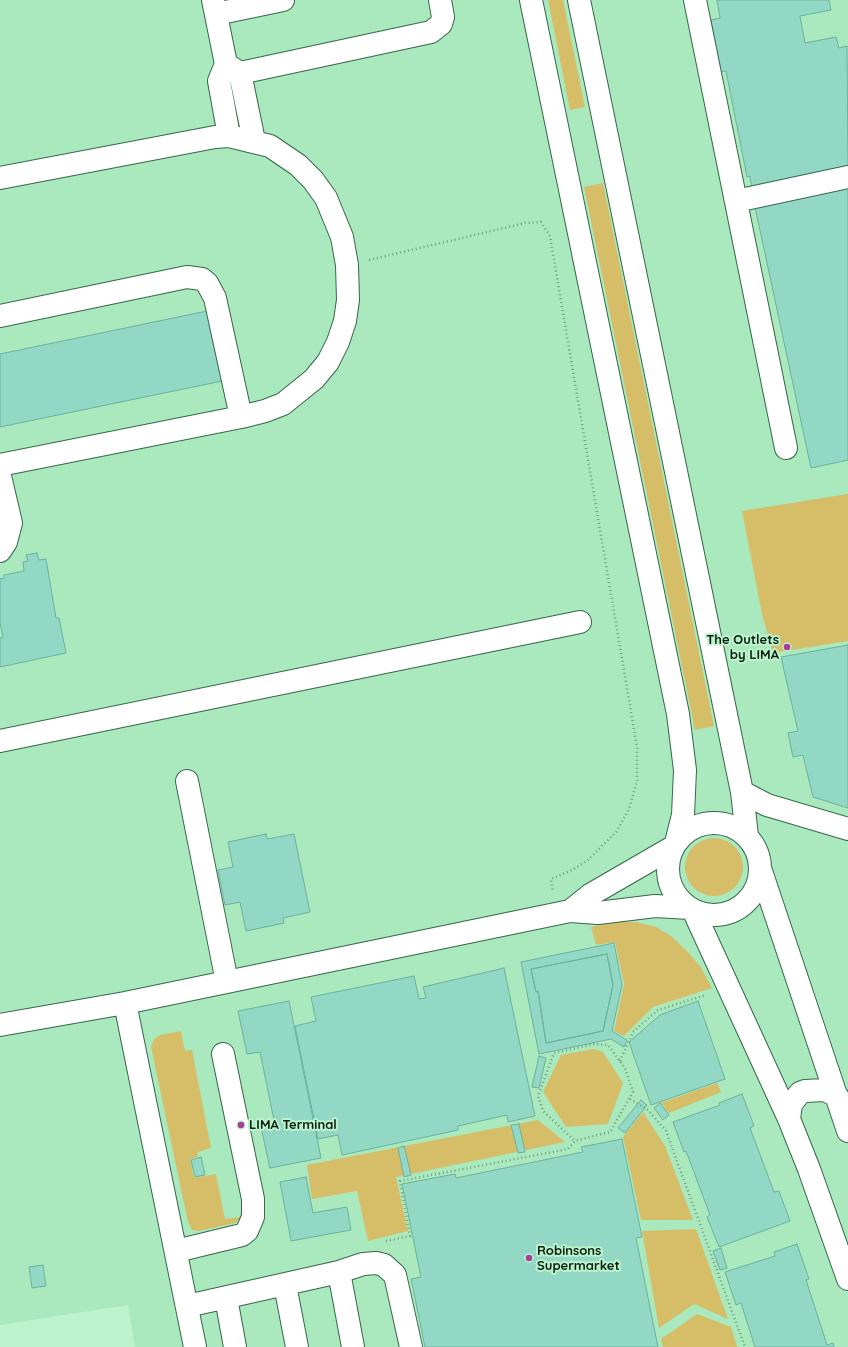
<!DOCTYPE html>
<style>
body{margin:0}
canvas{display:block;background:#bcf3cd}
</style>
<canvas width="848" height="1347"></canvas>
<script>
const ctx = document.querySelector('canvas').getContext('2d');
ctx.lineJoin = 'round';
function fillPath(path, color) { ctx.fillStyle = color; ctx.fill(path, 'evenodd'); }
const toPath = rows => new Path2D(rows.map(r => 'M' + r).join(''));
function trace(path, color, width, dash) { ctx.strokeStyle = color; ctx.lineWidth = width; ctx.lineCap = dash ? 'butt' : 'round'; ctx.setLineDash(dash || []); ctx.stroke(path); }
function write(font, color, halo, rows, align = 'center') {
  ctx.font = font + ' Quicksand,sans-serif'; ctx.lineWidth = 4; ctx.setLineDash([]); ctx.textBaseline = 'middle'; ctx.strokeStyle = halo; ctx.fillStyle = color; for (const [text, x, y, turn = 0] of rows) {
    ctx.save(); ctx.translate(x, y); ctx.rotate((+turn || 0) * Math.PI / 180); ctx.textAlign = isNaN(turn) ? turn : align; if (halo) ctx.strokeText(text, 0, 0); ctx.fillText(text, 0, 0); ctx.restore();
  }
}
fillPath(toPath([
 [0,0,848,0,848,1347,135,1347,128,1305,0,1325]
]), '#aae8be');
fillPath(toPath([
 [548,0,563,0,585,107,570,110],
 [603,183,714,726,695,730,584,187],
 [848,494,848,641,773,653,762,614,742,511],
 '685 867a29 29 0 1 1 58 0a29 29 0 1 1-58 0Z',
 [614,922,636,922,656,927,671,936,687,951,700,966,712,988,653,1007,624,1036,614,1031,624,984,615,942,596,945,591,927],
 [181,1031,185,1051,192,1050,211,1148,198,1152,197,1157,190,1159,194,1178,216,1174,225,1219,241,1217,235,1223,199,1231,192,1230,188,1222,151,1047,154,1039,160,1035],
 [594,1049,603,1052,623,1083,608,1124,566,1127,543,1092,561,1055],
 [717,1083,721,1092,669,1113,661,1103],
 [643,1112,665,1146,693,1220,641,1220,623,1137],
 [538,1120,565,1142,396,1177,408,1231,368,1241,357,1191,312,1199,307,1165],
 [696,1229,728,1319,694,1304,659,1328,642,1231],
 [697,1314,731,1327,737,1347,663,1347,661,1339]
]), '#d6be68');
const building = toPath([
 [717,0,829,0,831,10,800,16,805,43,836,37,839,48,847,46,848,169,752,189,750,176,747,177,726,71,721,72,711,20,720,18,717,0],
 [848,186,848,460,811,468,755,207,848,186],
 [212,310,227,380,0,427,0,354,212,310],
 [37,553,39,560,46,559,56,618,59,618,66,653,0,667,0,638,3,637,0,623,0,579,4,578,4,575,24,571,23,562,28,561,26,555,37,553],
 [848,645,848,808,813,797,803,755,793,757,788,733,798,731,781,657,848,645],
 [266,834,267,839,294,834,310,912,283,918,284,923,246,931,240,902,225,905,218,870,233,867,228,842,266,834],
 [614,943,622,985,612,1031,627,1040,624,1047,611,1039,539,1054,521,962,614,943],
 [607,954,613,985,603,1031,546,1043,538,991,536,992,531,969,607,954],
 [607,954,613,985,603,1031,546,1043,538,991,536,992,531,969,607,954],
 [504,968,535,1116,508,1122,507,1115,458,1126,458,1130,342,1155,338,1135,318,1139,295,1026,316,1021,311,997,414,976,419,999,426,998,423,987,504,968],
 [289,1001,321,1158,270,1168,261,1127,275,1125,260,1052,247,1054,238,1011,289,1001],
 [698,1001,725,1079,651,1105,629,1042,660,1015,698,1001],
 [539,1056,546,1058,539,1088,532,1087,539,1056],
 [742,1094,754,1126,750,1128,774,1192,779,1191,790,1221,719,1247,707,1217,710,1215,686,1151,684,1152,673,1122,720,1105,719,1103,742,1094],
 [641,1100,647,1105,625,1133,618,1128,641,1100],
 [660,1103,669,1115,663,1120,654,1108,660,1103],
 [519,1124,525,1152,518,1153,511,1125,519,1124],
 [622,1139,642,1237,636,1238,658,1347,425,1347,411,1279,421,1277,402,1184,455,1174,456,1178,583,1152,581,1147,622,1139],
 [404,1146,411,1175,404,1177,398,1148,404,1146],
 [201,1157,205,1175,195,1177,191,1160,201,1157],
 [306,1177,313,1213,347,1207,351,1230,291,1241,280,1182,306,1177],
 [797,1244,809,1279,806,1280,827,1345,833,1343,834,1347,755,1347,741,1303,736,1305,725,1272,775,1256,774,1252,797,1244],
 [721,1248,727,1268,720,1270,713,1251,721,1248],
 [43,1265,46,1286,32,1288,29,1267,43,1265]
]);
fillPath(building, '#92d8c4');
trace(building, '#6db29f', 1);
const minor = toPath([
 [213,0,226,64],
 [531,0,678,714,685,770,683,815,677,839],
 [579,0,742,792,747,836],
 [695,0,786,448],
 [216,14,283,0],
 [240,73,431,32,441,24,443,17,440,0],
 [229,136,219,81,226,64,240,73,254,141],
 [0,178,215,137,229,136,270,146,298,165,313,180,326,198,342,237,347,265,348,300,345,321,338,342,328,362,314,379,283,404,265,411,241,417,0,465],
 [736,201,848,177],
 [0,316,187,277,202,279,207,283,215,298,241,417],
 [0,476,11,523,6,542,0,551],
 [0,741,580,622],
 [187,781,227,982],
 [742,792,767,805,848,829],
 '668 869a46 46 0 1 1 92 0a46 46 0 1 1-92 0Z',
 [760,868,848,1131],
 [570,911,590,895,673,847],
 [694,912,789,1119,809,1169,848,1279],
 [125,1003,195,1347],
 [0,1025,125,1003,570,911,598,913,655,906,690,908],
 [789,1119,791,1104,800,1093,805,1091,825,1090,838,1097],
 [176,1251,242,1235,247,1231,253,1217,253,1199,223,1054],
 [339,1272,353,1347],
 [285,1285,297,1347],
 [226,1298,235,1347],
 [187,1306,339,1272,363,1264,376,1263,384,1265,395,1275,411,1347]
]);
trace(minor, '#356848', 24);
trace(toPath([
 [369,260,525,223,541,222,550,236,637,747,637,781,629,809,617,831,587,861,570,871,551,879,553,892],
 [620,1061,633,1032,658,1010,706,995],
 [630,1099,648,1110,666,1131,745,1347],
 [386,1241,410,1236,400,1181,568,1149,575,1141,610,1132,633,1092,625,1068,608,1045,594,1044,554,1053,538,1096,543,1111,575,1141]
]), '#729c7f', 2.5, [1, 3]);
trace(minor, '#fff', 22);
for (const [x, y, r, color] of [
 [787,647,4,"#ac3d9a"],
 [241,1125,4,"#ac3d9a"],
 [529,1258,4,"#ac3d9a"]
]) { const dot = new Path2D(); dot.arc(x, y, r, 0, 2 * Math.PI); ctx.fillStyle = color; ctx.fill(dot); trace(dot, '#bcf3cd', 1.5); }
write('bold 13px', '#081e10', '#bcf3cd', [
 ["The Outlets",779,640,"right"],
 ["by LIMA",779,655,"right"],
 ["LIMA Terminal",249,1125],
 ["Robinsons",537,1251],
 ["Supermarket",537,1266]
], 'left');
</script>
